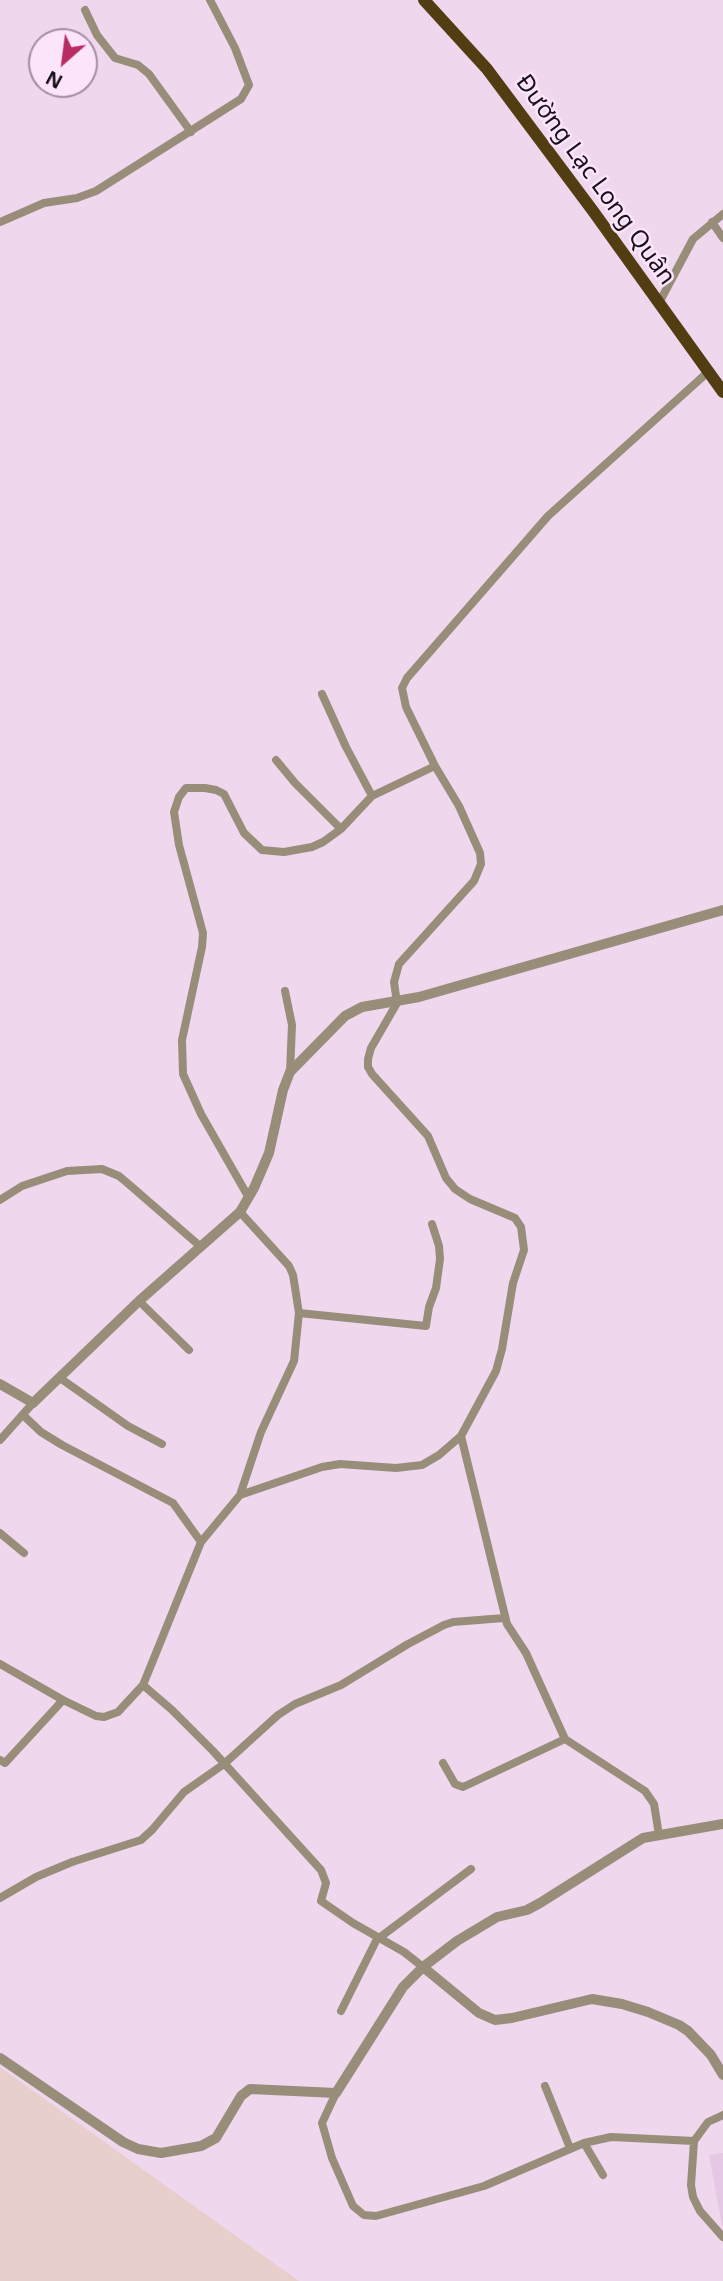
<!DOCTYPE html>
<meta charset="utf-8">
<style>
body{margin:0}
#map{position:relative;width:723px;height:2281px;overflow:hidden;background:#efd7ee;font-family:"Noto Sans",sans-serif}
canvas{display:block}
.north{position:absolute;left:28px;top:28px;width:70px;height:70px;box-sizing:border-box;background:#fce4fb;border:2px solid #a18fa0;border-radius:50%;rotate:208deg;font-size:19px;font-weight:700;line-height:28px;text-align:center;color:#181018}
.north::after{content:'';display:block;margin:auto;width:24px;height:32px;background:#b92c61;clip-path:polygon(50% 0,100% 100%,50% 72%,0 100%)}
</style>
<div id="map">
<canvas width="723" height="2281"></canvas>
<div class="north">N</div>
</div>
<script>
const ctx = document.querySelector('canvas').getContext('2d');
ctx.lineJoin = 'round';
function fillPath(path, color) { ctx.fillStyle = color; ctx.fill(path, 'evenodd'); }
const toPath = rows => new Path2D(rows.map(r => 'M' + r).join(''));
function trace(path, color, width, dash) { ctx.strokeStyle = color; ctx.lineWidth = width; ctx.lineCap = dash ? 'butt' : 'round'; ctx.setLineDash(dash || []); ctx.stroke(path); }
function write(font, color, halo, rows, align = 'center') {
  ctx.font = font + ' "Noto Sans",sans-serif'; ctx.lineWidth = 5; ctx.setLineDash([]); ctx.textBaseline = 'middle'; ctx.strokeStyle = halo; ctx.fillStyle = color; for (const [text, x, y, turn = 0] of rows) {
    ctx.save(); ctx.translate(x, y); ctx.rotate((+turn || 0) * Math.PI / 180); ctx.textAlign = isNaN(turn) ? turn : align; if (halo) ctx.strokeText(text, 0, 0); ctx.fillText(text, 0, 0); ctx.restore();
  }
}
fillPath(toPath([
 [723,2153,723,2231,709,2155]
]), '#e5c8e4');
fillPath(toPath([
 [0,2067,299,2281,0,2281]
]), '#e9cfcc');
trace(toPath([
 [85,10,97,35,115,58,138,65,149,74,191,132],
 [0,222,44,203,77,198,96,191,241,99,249,85,235,48,210,0],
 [712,222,723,238],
 [659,303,693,239,723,214],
 [322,694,346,747,372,796],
 [276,760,295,783,341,829],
 [285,991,292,1025,290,1072],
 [249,1198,201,1114,183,1074,182,1040,202,947,203,933,179,845,174,812,179,797,186,788,205,788,216,790,224,794,244,833,262,850,284,852,312,847,323,842,341,829,372,796,435,766],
 [0,1200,22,1186,67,1171,102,1169,119,1176,132,1187,201,1247],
 [139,1301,189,1350],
 [299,1313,426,1326,429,1307,436,1288,440,1259,439,1246,432,1224],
 [60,1378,128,1426,162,1444],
 [24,1416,41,1432,62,1445,173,1503,201,1542],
 [461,1436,507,1624,526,1653,565,1739,645,1791,654,1804,659,1835],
 [0,1440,33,1403],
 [240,1495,322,1467,340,1464,396,1468,422,1465,439,1455,461,1436,496,1371,502,1349,513,1283,524,1250,521,1227,515,1218,470,1199,455,1189,446,1178,428,1136,372,1074,368,1067,368,1059,371,1048,397,1003,394,982,399,964,474,881,481,864,480,853,459,806,435,766,406,707,402,688,407,678,548,516,708,372],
 [0,1533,24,1553],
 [0,1664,63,1700,96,1716,104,1717,118,1712,143,1685,201,1542,240,1495,261,1432,294,1361,299,1313,293,1275,289,1266,240,1212],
 [143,1685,172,1710,213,1751,321,1870,326,1883,321,1901,353,1923,404,1952,423,1967],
 [0,1760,5,1763,63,1700],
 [443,1763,455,1784,463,1787,565,1739],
 [0,1898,36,1877,72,1862,141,1840,152,1830,184,1792,224,1764,278,1715,295,1704,341,1685,408,1644,444,1625,453,1622,504,1618],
 [379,1938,471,1869],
 [341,2011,378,1937],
 [545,2086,570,2148],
 [336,2093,322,2123,332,2158,353,2206,364,2215,376,2216,484,2186,584,2143,611,2137,694,2141],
 [723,2115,708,2122,694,2141,691,2185,693,2197,700,2211,723,2237],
 [584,2143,603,2175]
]), '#988d79', 8);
trace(toPath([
 [0,1384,33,1403,139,1301,240,1212,254,1188,269,1153,283,1090,290,1072,345,1016,362,1007,419,997,723,910],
 [423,1967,479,2013,495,2020,512,2018,592,1999,622,2004,648,2012,679,2025,688,2031,711,2055,723,2075],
 [0,2058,123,2142,138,2149,161,2153,201,2146,216,2138,241,2096,250,2089,336,2093,403,1987,423,1967,457,1941,497,1917,527,1910,540,1903,643,1838,723,1824]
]), '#988d79', 10);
trace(toPath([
 [424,0,487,69,593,211,723,392]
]), '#523d12', 12);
write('24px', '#181018', '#fce4fb', [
 ["Đường Lạc Long Quân",595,180,54]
]);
</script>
